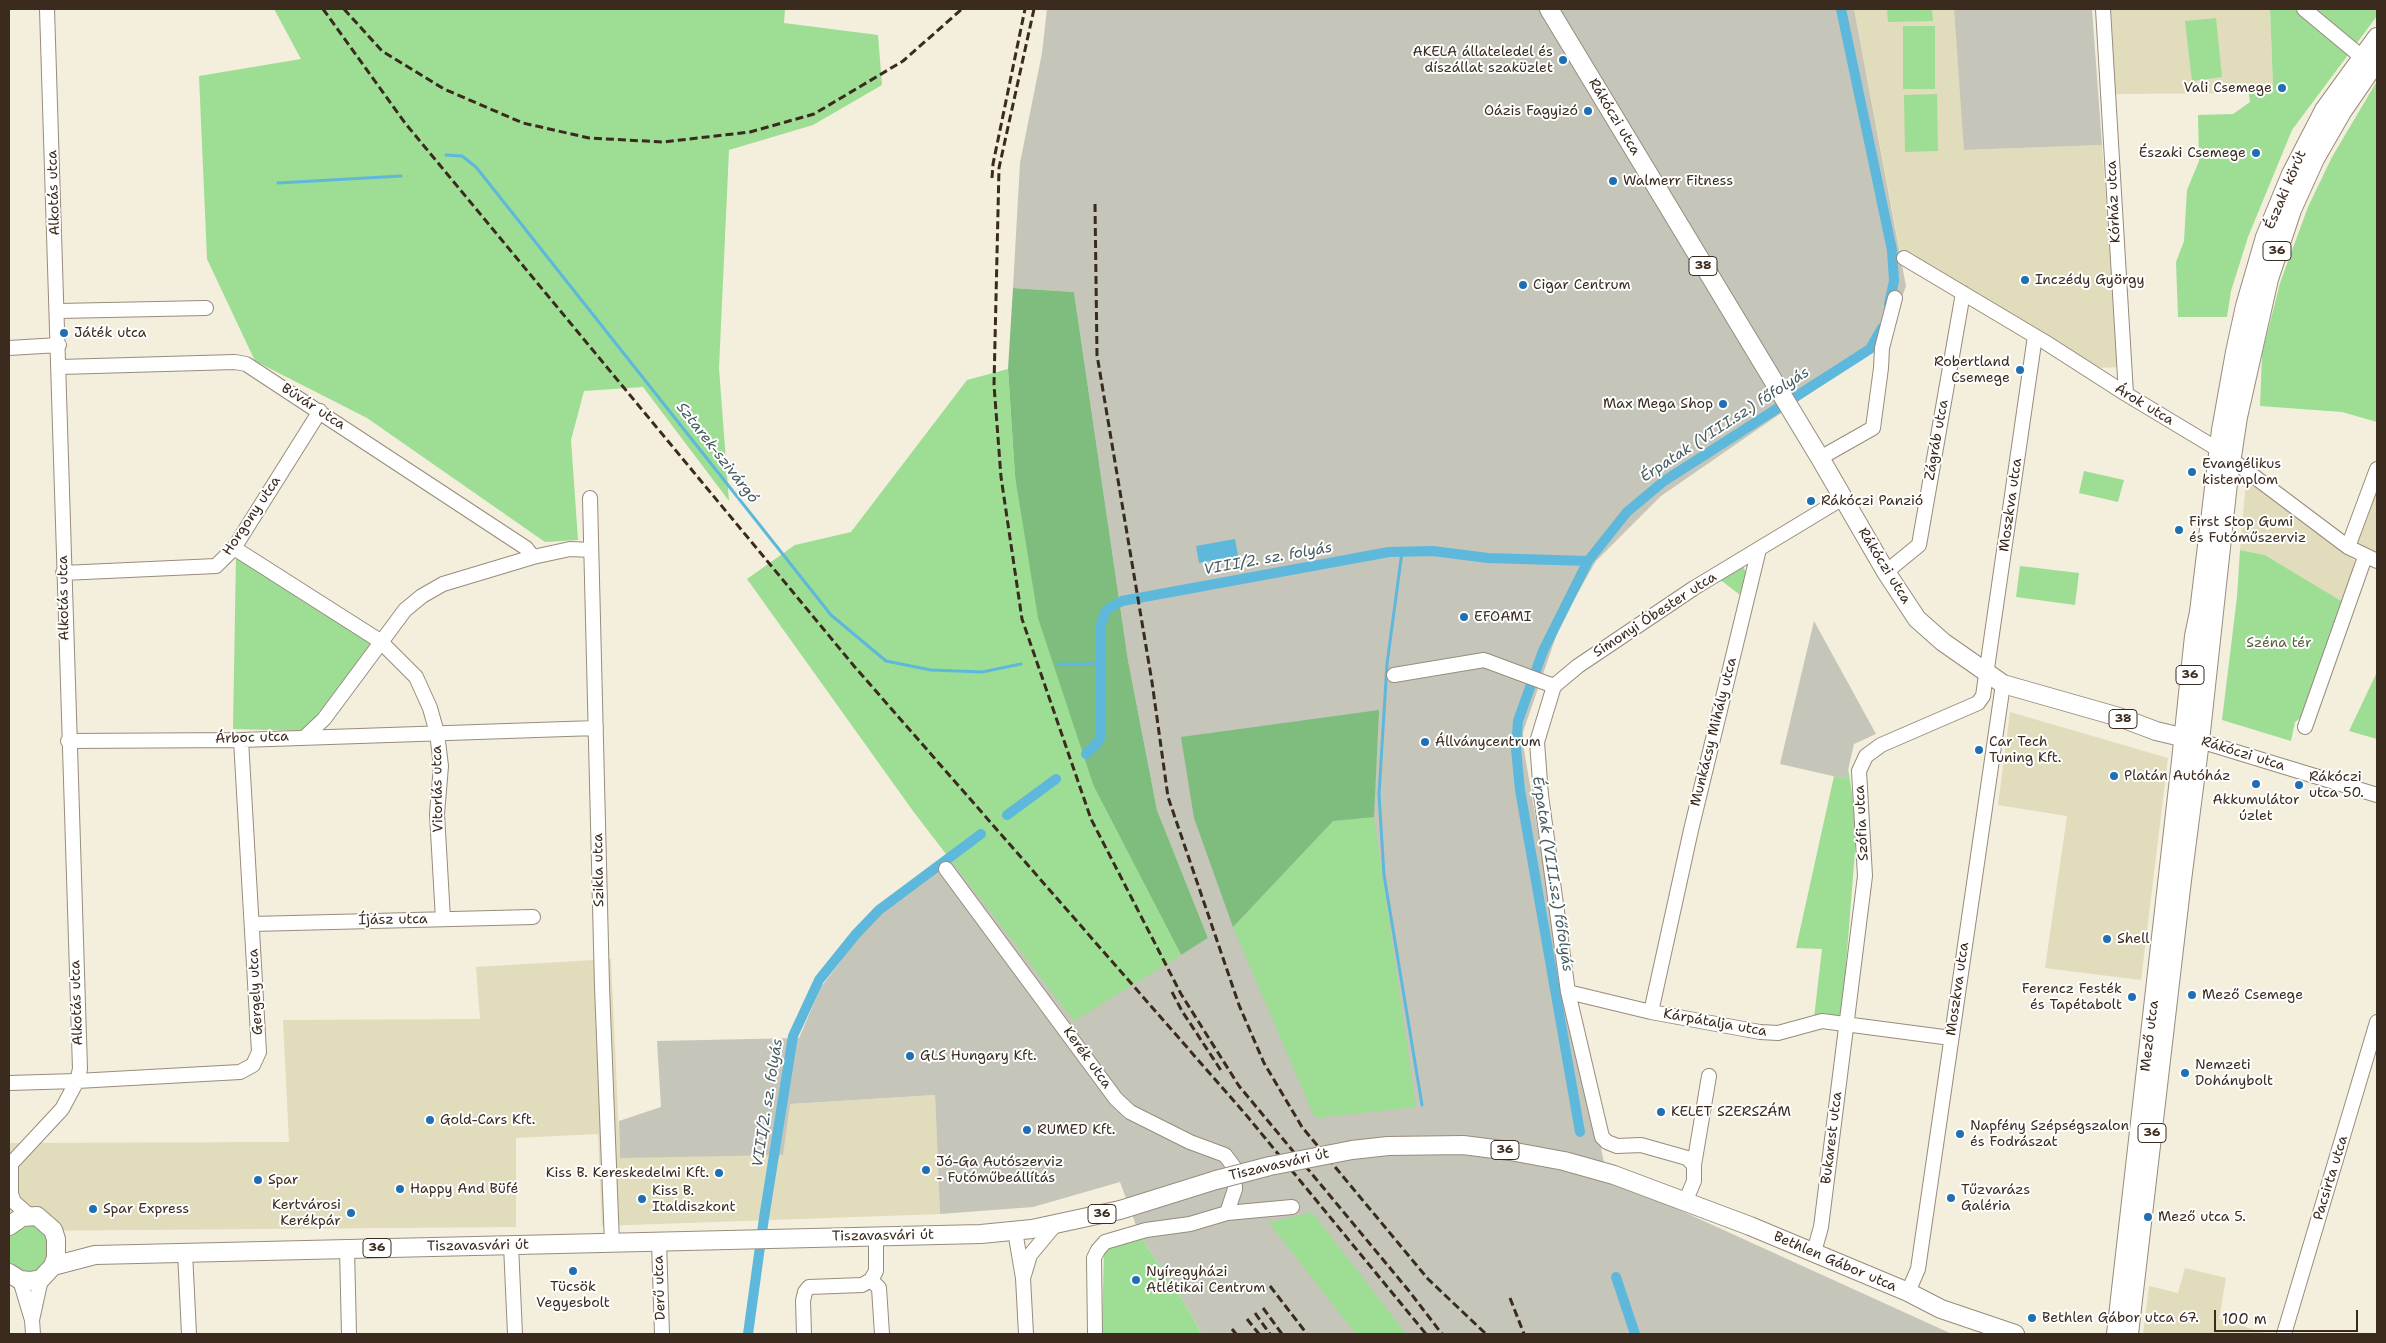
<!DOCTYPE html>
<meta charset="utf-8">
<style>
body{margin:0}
#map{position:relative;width:2386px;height:1343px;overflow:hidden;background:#f4eedc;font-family:"Shantell Sans",sans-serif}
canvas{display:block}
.frame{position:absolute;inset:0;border:10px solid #3b2a1e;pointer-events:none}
.scale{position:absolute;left:2214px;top:1310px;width:144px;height:22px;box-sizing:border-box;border:2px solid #3b2a1e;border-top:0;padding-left:6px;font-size:15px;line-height:18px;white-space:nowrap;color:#3b2a1e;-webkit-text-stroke:4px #fff;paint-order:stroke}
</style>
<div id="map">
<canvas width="2386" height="1343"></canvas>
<div class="frame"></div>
<div class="scale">100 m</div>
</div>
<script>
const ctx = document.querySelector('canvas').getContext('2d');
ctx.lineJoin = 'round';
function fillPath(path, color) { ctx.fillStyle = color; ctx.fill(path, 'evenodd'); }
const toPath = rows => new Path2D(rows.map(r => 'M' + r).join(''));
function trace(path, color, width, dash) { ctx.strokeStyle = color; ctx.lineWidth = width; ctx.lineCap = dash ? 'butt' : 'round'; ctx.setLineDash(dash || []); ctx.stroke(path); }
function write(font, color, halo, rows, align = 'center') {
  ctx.font = font + ' "Shantell Sans",sans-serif'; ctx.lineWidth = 4; ctx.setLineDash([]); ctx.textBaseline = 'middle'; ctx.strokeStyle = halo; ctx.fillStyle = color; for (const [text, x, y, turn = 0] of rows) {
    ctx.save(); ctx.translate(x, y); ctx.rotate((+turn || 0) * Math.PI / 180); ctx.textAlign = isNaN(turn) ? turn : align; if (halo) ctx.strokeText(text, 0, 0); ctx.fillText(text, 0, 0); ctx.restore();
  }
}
fillPath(toPath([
 [1854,9,1954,9,1965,150,2102,145,2118,367,2097,368,1900,251],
 [2111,9,2270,9,2273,87,2248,87,2249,93,2115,94],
 [2377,469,2377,561,2348,547],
 [2246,481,2300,518,2355,561,2343,602,2265,555,2240,550],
 [2010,712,2168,758,2141,980,2045,968,2067,816,1998,805],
 [611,959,620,1158,790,1104,935,1095,940,1214,602,1226,598,1134,516,1138,516,1227,9,1231,9,1143,289,1142,283,1020,480,1019,476,967],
 [2185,1268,2226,1278,2219,1319,2268,1334,2143,1334,2149,1286,2178,1293]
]), '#e1dcbb');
fillPath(toPath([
 [1047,9,1854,9,1906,286,1887,340,1661,496,1596,561,1561,622,1523,732,1524,750,1551,907,1607,1177,1952,1334,1202,1334,1181,1297,1140,1236,1120,1182,1033,1207,940,1214,935,1095,790,1104,783,1155,620,1158,619,1121,661,1107,657,1041,799,1038,821,987,881,909,952,861,1074,1020,1208,938,1157,810,1128,660,1074,292,1013,288,1020,163,1042,53],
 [1954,9,2092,9,2102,145,1964,150],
 [1814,621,1876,734,1854,744,1846,779,1780,764]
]), '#c5c5b9');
fillPath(toPath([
 [274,9,785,9,784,23,878,35,882,85,813,125,729,150,719,368,729,501,643,387,584,391,571,440,578,540,545,542,367,418,255,361,207,259,199,76,301,59],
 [1887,9,1932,9,1933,21,1888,22],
 [2270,9,2377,9,2377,16,2292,130,2248,237,2231,291,2227,317,2178,317,2176,262,2184,241,2187,190,2199,161,2198,115,2233,114,2250,102,2248,87,2273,87],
 [2216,18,2222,77,2192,81,2185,21],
 [1903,26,1935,26,1935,89,1903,89],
 [2377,81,2377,422,2342,412,2260,406,2262,354,2280,283,2308,207,2332,157],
 [1937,94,1938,151,1905,152,1904,95],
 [1008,369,1015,476,1094,787,1181,955,1074,1021,913,811,747,579,795,545,851,532,967,380],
 [2084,471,2124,480,2118,502,2079,493],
 [2240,550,2265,555,2343,602,2304,715,2295,722,2291,741,2222,720,2237,597],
 [236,555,373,641,305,731,233,729],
 [1743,566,1746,573,1740,595,1718,578],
 [2020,566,2079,573,2075,605,2016,597],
 [2377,672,2377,739,2349,731],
 [1848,768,1857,826,1842,1016,1814,1018,1822,949,1796,948,1834,776,1846,779],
 [1374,817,1416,1107,1315,1118,1233,927,1333,821],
 [1312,1212,1406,1334,1356,1334,1269,1223],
 [18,1225,39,1225,49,1240,48,1264,35,1276,12,1268,9,1260,9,1235],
 [1140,1236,1181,1297,1202,1334,1102,1334,1104,1248]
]), '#9dde94');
fillPath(toPath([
 [1013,288,1074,292,1128,660,1157,810,1208,938,1181,955,1094,787,1038,618,1015,476,1008,369],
 [1379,710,1374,817,1333,821,1233,927,1194,818,1181,737]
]), '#7ebd7e');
fillPath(toPath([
 [1235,539,1238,556,1199,563,1196,546]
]), '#5eb8db');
trace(toPath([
 [446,155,462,156,476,167,831,615,886,661,931,670,982,672,1021,664],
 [278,183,401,176],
 [1402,552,1387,664,1379,794,1384,875,1422,1105],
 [1058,664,1100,664]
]), '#5eb8db', 3);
trace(toPath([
 [1841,9,1892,250,1894,281,1889,304],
 [1086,754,1099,741,1101,733,1100,627,1106,610,1122,601,1389,552,1433,551,1488,558,1588,561],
 [1007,815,1056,779],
 [1580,1132,1520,790,1516,749,1518,721,1543,651,1588,561,1627,512,1664,481,1870,349,1882,328],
 [1616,1277,1635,1334],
 [748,1334,764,1218,793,1036,819,980,856,934,879,910,981,834]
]), '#5eb8db', 10);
const minor = toPath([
 [2103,9,2126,394],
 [2304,9,2369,63],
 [1904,258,2045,342,2126,394,2219,450,2348,547,2377,561],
 [58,311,206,308],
 [9,348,59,345],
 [60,367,235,362,246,364,526,548,533,557],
 [1820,458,1873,428,1881,368,1882,348,1895,298],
 [590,498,602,986,612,1243],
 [2348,547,2377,469],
 [234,548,380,641,416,677,430,708,437,733,441,766,437,814,443,919],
 [1886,572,1919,545,1963,293],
 [63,573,216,566,234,548,320,411],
 [1394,675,1484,660,1554,686],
 [2305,727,2365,557],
 [306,736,324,719,405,610,422,596,443,584,533,557,570,549,591,550],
 [68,741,241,740,596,728],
 [2200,741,2377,795],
 [946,869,1116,1099,1130,1112,1190,1142,1225,1155,1234,1167,1235,1189,1227,1213],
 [252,924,533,917],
 [1568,992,1651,1012,1760,1032,1778,1033,1822,1021,1951,1038],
 [1651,1012,1691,830,1759,549],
 [9,1083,77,1081,240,1072,253,1065,259,1052,241,740],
 [11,1164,11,1194,14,1202,30,1216],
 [1694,1165,1687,1158,1641,1145,1617,1146,1607,1142,1602,1137,1568,992,1541,795,1537,742,1554,686,1578,666,1694,588,1843,498],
 [9,1166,62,1109,77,1081,80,1069,47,9],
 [1686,1200,1694,1181,1694,1165,1709,1076],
 [1015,1231,1023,1278,1026,1334],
 [876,1237,876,1271,871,1280,879,1288,882,1334],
 [659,1242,662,1334],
 [511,1245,515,1334],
 [347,1249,349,1334],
 [185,1252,189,1334],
 [1814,1252,1821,1227,1865,876,1859,771,1866,756,1881,745,1978,703,1983,696,2035,336],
 [1024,1275,1030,1255,1055,1225],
 [20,1280,32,1320,33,1334],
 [1908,1292,1918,1269,2003,684],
 [32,1320,41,1279],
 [804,1334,803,1301,805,1292,809,1287,862,1285,871,1280],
 [1095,1334,1094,1258,1098,1250,1105,1242,1146,1230,1190,1224,1227,1213,1292,1207],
 [2284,1334,2377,1022]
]);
const major = toPath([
 [1549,9,1820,458,1886,572,1917,619,1943,642,2003,684,2119,717,2156,731,2194,740],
 [1352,1150,1388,1146,1463,1145,1510,1151,1564,1161,1614,1175,1750,1226,1908,1292,1941,1309,2015,1334],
 [9,1226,22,1217,37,1216,53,1230,56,1239,56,1258,53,1266,41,1279,30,1281,20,1280,9,1273],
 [53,1266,95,1255,981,1234,1032,1229,1120,1210,1216,1180],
 [2116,1334,2181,761,2194,636,2199,612,2221,430,2235,352,2245,306,2265,237,2291,174,2324,110,2377,37],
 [2129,1334,2182,880,2200,741,2228,483,2238,417,2269,279,2292,210,2315,159,2342,112,2377,61]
]);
trace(minor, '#988c7d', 16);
trace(major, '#988c7d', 20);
trace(minor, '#fff', 14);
trace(major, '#fff', 18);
trace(toPath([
 [323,9,405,123,854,666,1247,1116,1426,1334],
 [344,9,382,51,444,89,523,123,589,138,663,142,750,132,814,114,903,61,962,9],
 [1034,9,999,168,994,385,1001,477,1022,619,1091,819,1181,994,1239,1086,1409,1291,1442,1334],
 [992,178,993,164,1025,9],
 [1095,204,1097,355,1152,682,1168,797,1239,1005,1264,1063,1302,1127,1428,1279,1486,1334],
 [1172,992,1182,1011,1222,1072],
 [1270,1286,1307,1334],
 [1510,1298,1524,1334],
 [1263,1308,1282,1334],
 [1255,1313,1270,1334],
 [1247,1319,1259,1334],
 [1232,1329,1236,1334]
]), '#3b2a1e', 3, [8, 4]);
const majorBridge = toPath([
 [1216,1180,1270,1166,1352,1150]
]);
trace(majorBridge, '#988c7d', 20, []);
trace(majorBridge, '#fff', 18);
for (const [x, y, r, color] of [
 [1563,60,5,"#1f6fb2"],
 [2282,88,5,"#1f6fb2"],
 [1588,111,5,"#1f6fb2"],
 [2256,153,5,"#1f6fb2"],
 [1613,181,5,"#1f6fb2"],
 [2025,280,5,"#1f6fb2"],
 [1523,285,5,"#1f6fb2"],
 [64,333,5,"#1f6fb2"],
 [2020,370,5,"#1f6fb2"],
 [1723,404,5,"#1f6fb2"],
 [2192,472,5,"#1f6fb2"],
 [1811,501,5,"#1f6fb2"],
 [2179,530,5,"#1f6fb2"],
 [1464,617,5,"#1f6fb2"],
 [1425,742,5,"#1f6fb2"],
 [1979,750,5,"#1f6fb2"],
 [2114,776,5,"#1f6fb2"],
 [2256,784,5,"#1f6fb2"],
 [2299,785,5,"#1f6fb2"],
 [2107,939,5,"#1f6fb2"],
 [2192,995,5,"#1f6fb2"],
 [2132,997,5,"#1f6fb2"],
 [910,1056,5,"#1f6fb2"],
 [2185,1073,5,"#1f6fb2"],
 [1661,1112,5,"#1f6fb2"],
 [430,1120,5,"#1f6fb2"],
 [1027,1130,5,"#1f6fb2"],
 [1960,1134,5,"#1f6fb2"],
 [926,1170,5,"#1f6fb2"],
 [719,1173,5,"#1f6fb2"],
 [258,1180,5,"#1f6fb2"],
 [400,1189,5,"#1f6fb2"],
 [1951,1198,5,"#1f6fb2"],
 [642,1199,5,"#1f6fb2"],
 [93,1209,5,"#1f6fb2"],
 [351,1213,5,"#1f6fb2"],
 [2148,1217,5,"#1f6fb2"],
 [573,1271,5,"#1f6fb2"],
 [1136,1280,5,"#1f6fb2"],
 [2032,1318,5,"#1f6fb2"]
]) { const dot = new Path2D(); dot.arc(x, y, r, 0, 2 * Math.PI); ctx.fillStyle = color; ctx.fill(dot); trace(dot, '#fff', 2); }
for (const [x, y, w] of [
 [2277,251,28],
 [1703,266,28],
 [2190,675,28],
 [2123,719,28],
 [2152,1133,28],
 [1505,1150,28],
 [1102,1214,28],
 [377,1248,28]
]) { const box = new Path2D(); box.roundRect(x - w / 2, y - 9.5, w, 19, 4); ctx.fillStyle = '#fff'; ctx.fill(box); trace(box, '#3b2a1e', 1); }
write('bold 12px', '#3b2a1e', null, [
 ["36",2277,251],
 ["38",1703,266],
 ["36",2190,675],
 ["38",2123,719],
 ["36",2152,1133],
 ["36",1505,1150],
 ["36",1102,1214],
 ["36",377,1248]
]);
write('14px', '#3b2a1e', '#fff', [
 ["AKELA állateledel és",1553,52,"right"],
 ["díszállat szaküzlet",1553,68,"right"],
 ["Vali Csemege",2272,88,"right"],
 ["Oázis Fagyizó",1578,111,"right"],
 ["Északi Csemege",2246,153,"right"],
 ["Walmerr Fitness",1623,181],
 ["Inczédy György",2035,280],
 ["Cigar Centrum",1533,285],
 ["Játék utca",74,333],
 ["Robertland",2010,362,"right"],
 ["Csemege",2010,378,"right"],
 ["Max Mega Shop",1713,404,"right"],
 ["Evangélikus",2202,464],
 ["kistemplom",2202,480],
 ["Rákóczi Panzió",1821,501],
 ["First Stop Gumi",2189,522],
 ["és Futóműszerviz",2189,538],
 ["EFOAMI",1474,617],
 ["Állványcentrum",1435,742],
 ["Car Tech",1989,742],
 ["Tuning Kft.",1989,758],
 ["Platán Autóház",2124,776],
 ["Rákóczi",2309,777],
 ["utca 50.",2309,793],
 ["Akkumulátor",2256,800,"center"],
 ["úzlet",2256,816,"center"],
 ["Shell",2117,939],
 ["Ferencz Festék",2122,989,"right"],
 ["és Tapétabolt",2122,1005,"right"],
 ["Mező Csemege",2202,995],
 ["GLS Hungary Kft.",920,1056],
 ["Nemzeti",2195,1065],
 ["Dohánybolt",2195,1081],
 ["KELET SZERSZÁM",1671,1112],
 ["Gold-Cars Kft.",440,1120],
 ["Napfény Szépségszalon",1970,1126],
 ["és Fodrászat",1970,1142],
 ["RUMED Kft.",1037,1130],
 ["Jó-Ga Autószerviz",936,1162],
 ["- Futóműbeállítás",936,1178],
 ["Kiss B. Kereskedelmi Kft.",709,1173,"right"],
 ["Spar",268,1180],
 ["Happy And Büfé",410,1189],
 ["Tűzvarázs",1961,1190],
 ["Galéria",1961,1206],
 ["Kiss B.",652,1191],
 ["Italdiszkont",652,1207],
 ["Kertvárosi",341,1205,"right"],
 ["Kerékpár",341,1221,"right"],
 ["Spar Express",103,1209],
 ["Mező utca 5.",2158,1217],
 ["Nyíregyházi",1146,1272],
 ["Atlétikai Centrum",1146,1288],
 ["Tücsök",573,1287,"center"],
 ["Vegyesbolt",573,1303,"center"],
 ["Bethlen Gábor utca 67.",2042,1318]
], 'left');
write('14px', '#3b2a1e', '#fff', [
 ["Rákóczi utca",1614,117,59],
 ["Északi körút",2286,190,-67],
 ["Alkotás utca",54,193,-92],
 ["Kórház utca",2114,202,-93],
 ["Árok utca",2144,405,31],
 ["Búvár utca",313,407,33],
 ["Zágráb utca",1937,440,-80],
 ["Moszkva utca",2011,505,-82],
 ["Horgony utca",252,516,-56],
 ["Rákóczi utca",1884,566,58],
 ["Alkotás utca",64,598,-91],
 ["Simonyi Óbester utca",1655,615,-33],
 ["Munkácsy Mihály utca",1714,732,-76],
 ["Árboc utca",252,738,-2],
 ["Rákóczi utca",2243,754,17],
 ["Vitorlás utca",438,789,-91],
 ["Szófia utca",1862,823,-93],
 ["Szikla utca",599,870,-91],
 ["Íjász utca",393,920,-1],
 ["Moszkva utca",1958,989,-82],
 ["Gergely utca",256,992,-93],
 ["Alkotás utca",77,1003,-92],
 ["Kárpátalja utca",1715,1023,10],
 ["Mező utca",2150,1036,-83],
 ["Kerék utca",1087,1058,54],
 ["Bukarest utca",1832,1138,-83],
 ["Tiszavasvári út",1279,1165,-13],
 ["Pacsirta utca",2331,1178,-73],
 ["Tiszavasvári út",883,1236,-1],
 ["Tiszavasvári út",478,1246,-1],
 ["Bethlen Gábor utca",1835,1262,23],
 ["Derű utca",660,1288,-92]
]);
write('14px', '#586041', '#fff', [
 ["Széna tér",2279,643]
]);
write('italic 15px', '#475c60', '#fff', [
 ["Érpatak (VIII.sz.) főfolyás",1725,425,-33],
 ["Sztarek-szivárgó",717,453,52],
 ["VIII/2. sz. folyás",1268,559,-10],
 ["Érpatak (VIII.sz.) főfolyás",1552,874,81],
 ["VIII/2. sz. folyás",768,1103,-81]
]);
</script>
